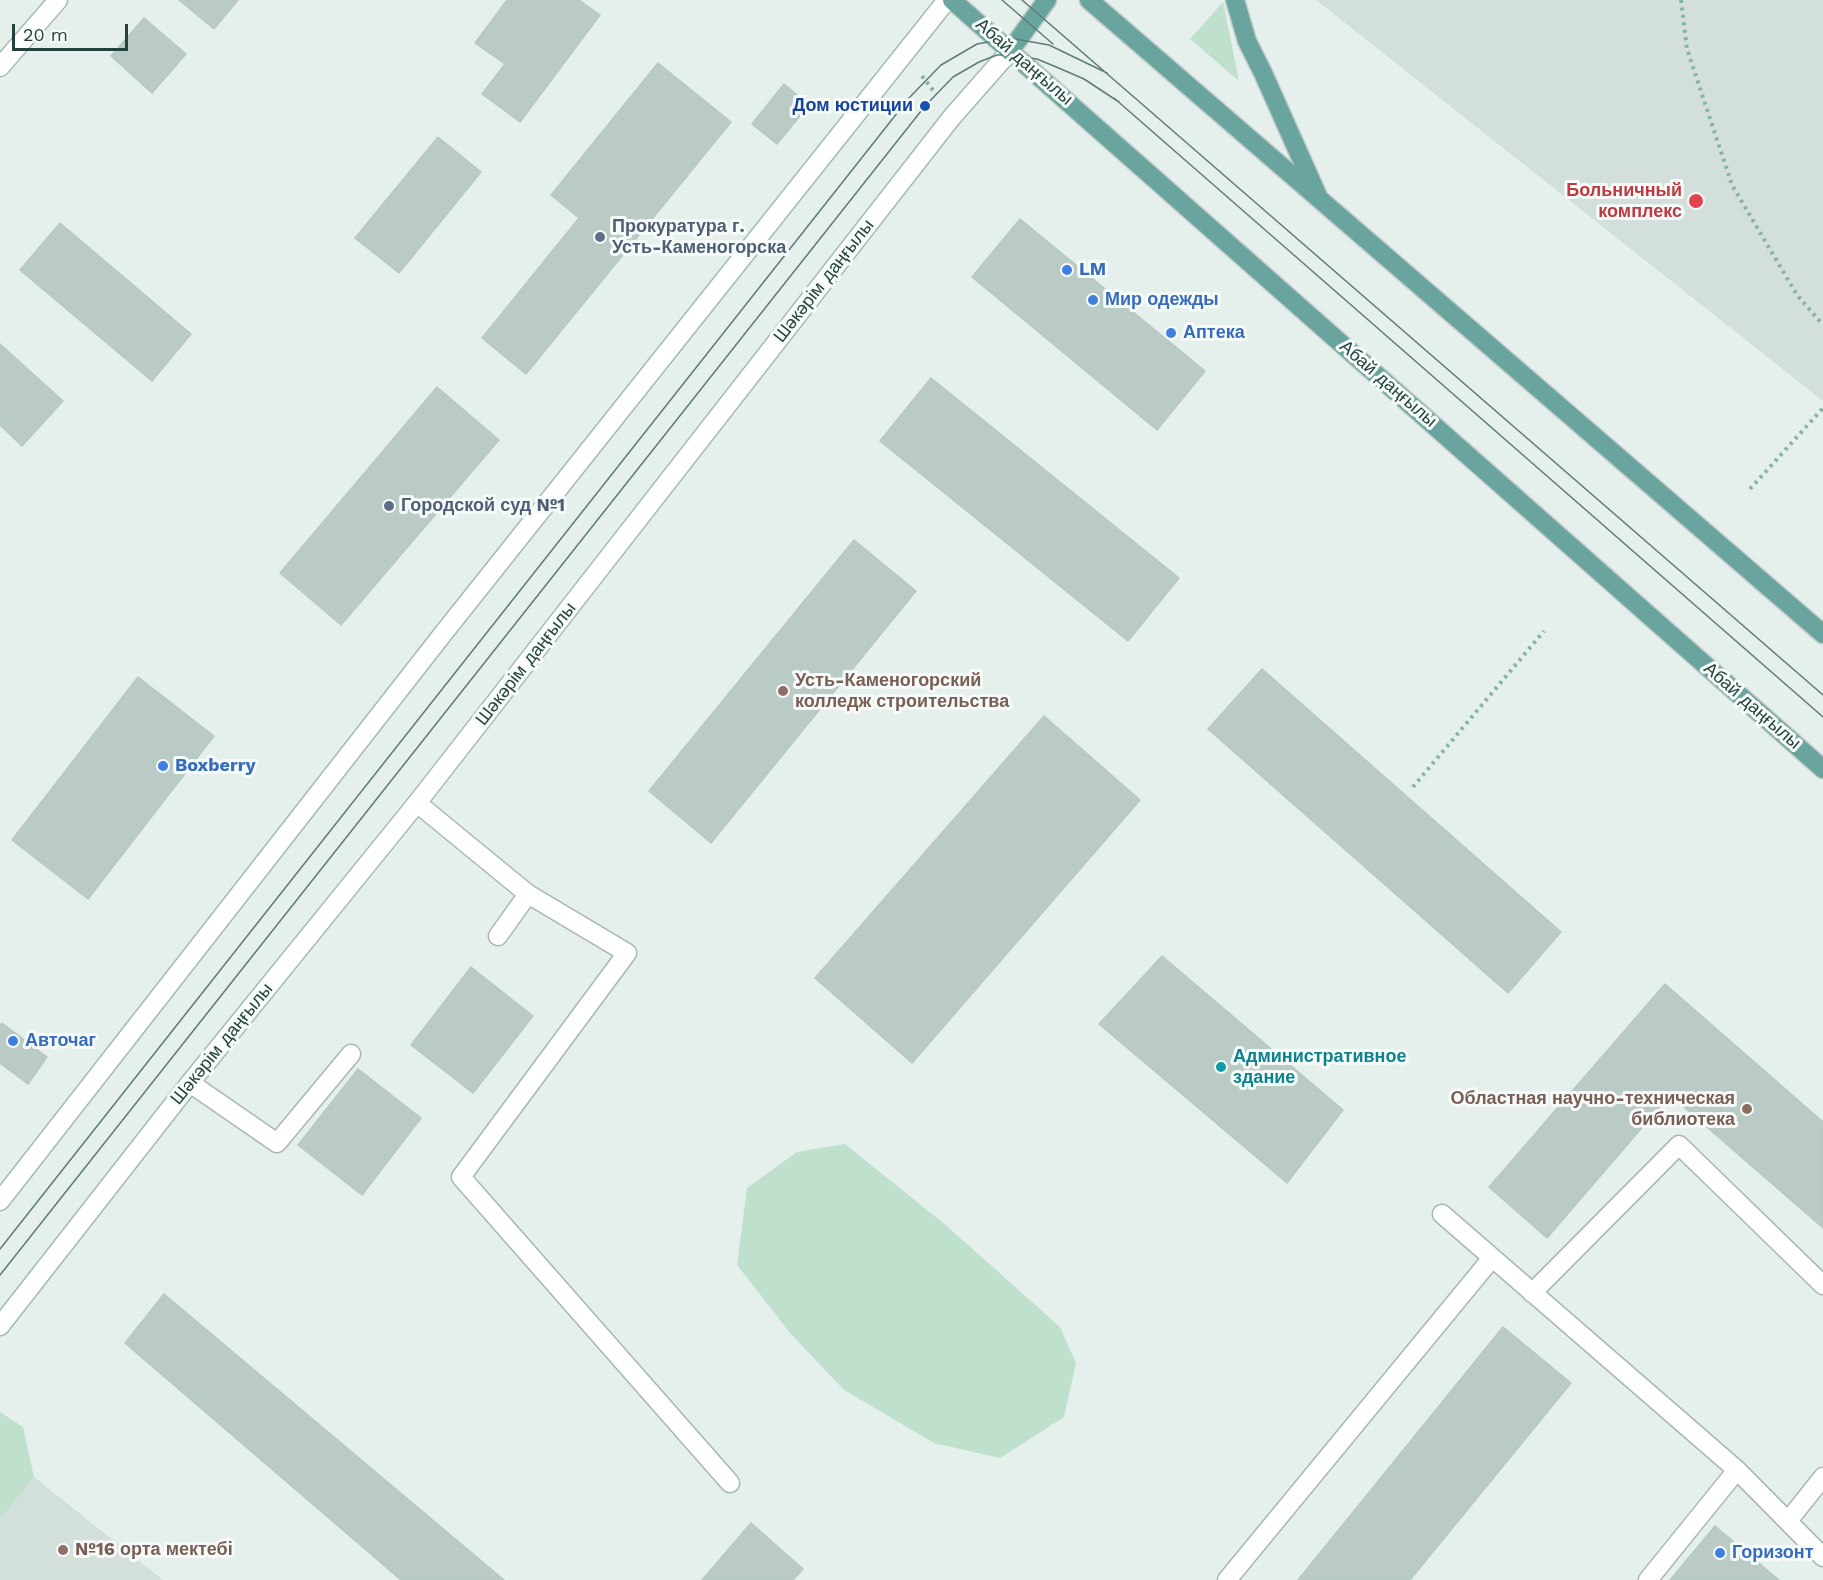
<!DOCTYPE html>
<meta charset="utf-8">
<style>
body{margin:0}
#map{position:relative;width:1823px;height:1580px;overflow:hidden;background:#e5efec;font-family:"Work Sans",sans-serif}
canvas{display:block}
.scale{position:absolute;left:12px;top:24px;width:116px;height:27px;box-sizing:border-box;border:3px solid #23413d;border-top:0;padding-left:8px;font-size:18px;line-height:21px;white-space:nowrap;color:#23413d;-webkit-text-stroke:4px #f6fbf9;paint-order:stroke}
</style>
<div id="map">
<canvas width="1823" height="1580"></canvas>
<div class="scale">20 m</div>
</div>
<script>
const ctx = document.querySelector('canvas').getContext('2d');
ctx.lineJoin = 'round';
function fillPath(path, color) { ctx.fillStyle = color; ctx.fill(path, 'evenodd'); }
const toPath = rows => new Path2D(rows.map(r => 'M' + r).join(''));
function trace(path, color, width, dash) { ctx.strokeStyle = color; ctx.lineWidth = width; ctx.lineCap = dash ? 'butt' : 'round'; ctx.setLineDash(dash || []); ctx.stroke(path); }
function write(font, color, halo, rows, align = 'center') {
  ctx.font = font + ' "Work Sans",sans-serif'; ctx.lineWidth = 6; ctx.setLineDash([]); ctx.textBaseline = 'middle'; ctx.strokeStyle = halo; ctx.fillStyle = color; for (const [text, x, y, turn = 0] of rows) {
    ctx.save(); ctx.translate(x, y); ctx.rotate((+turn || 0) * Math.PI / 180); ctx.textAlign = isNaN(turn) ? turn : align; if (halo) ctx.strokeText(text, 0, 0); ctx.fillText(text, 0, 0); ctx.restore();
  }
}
fillPath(toPath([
 [1316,0,1823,0,1823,401],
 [34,1477,163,1580,0,1580,0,1519]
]), '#d3dfdb');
fillPath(toPath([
 [1223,2,1239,81,1190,39],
 [845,1144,948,1227,1060,1327,1076,1363,1064,1417,1000,1458,934,1443,844,1390,790,1333,737,1265,747,1188,797,1152],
 [0,1412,23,1427,34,1477,0,1519]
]), '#bee0cc');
const building = toPath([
 [179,0,238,0,214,29,179,0],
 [507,0,579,0,600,15,520,122,482,94,505,64,475,43,507,0],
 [144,18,186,54,152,93,111,56,144,18],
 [658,63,731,122,526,374,482,338,579,218,551,195,658,63],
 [784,84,809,105,777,144,752,124,784,84],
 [438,137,481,172,399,273,355,238,438,137],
 [1020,219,1205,371,1157,430,972,277,1020,219],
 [60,223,191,334,152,381,20,270,60,223],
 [0,344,63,401,22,446,0,425,0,344],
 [931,378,1179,578,1128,641,880,441,931,378],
 [437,387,499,440,341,625,280,573,437,387],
 [854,540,916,591,711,843,649,791,854,540],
 [1262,669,1561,932,1508,993,1208,729,1262,669],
 [138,677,214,736,88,899,12,840,138,677],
 [1044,716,1140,800,912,1063,815,978,1044,716],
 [1162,956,1343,1110,1287,1183,1099,1024,1162,956],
 [471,967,533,1016,473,1093,411,1045,471,967],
 [1665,984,1823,1122,1823,1228,1670,1095,1547,1238,1489,1187,1665,984],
 [2,1023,47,1057,28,1084,0,1063,0,1026,2,1023],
 [358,1069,421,1118,362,1195,298,1145,358,1069],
 [164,1294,504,1580,401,1580,125,1343,164,1294],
 [1503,1327,1571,1383,1410,1580,1298,1580,1503,1327],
 [751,1523,803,1569,793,1580,702,1580,751,1523],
 [1715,1526,1779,1580,1670,1580,1715,1526]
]);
fillPath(building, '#bacac5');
trace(building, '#b7c9c4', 1.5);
const service = toPath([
 [417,803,528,894,498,936],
 [528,894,627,953,461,1177,730,1483],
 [190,1083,277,1143,351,1054],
 [1442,1214,1737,1470,1823,1557],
 [1532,1293,1679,1145,1823,1285],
 [1788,1521,1823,1477],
 [1227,1580,1492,1258],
 [1648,1580,1737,1470]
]);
const minor = toPath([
 [0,67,58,0]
]);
const secondary = toPath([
 [0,1201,442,635,947,0],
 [0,1326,190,1083,417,803,952,117,1010,51]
]);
const primary = toPath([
 [952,0,1823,769],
 [1089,0,1823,634],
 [1235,0,1247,41,1263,73,1317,194],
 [1010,51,1047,0]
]);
trace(service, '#a7b7b4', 21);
trace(minor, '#a7b7b4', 21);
trace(secondary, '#a3bbb5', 21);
trace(primary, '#c1cac9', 21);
trace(toPath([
 [1681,0,1687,49,1732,185,1797,295,1823,325],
 [922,76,936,94],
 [1750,489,1823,408],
 [1413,787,1544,631]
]), '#85b3ab', 4, [3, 4.5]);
trace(service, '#fff', 18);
trace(minor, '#fff', 18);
trace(secondary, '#fff', 18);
trace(primary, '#69a59e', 18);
trace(toPath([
 [1002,0,1053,44],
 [1022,0,1823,695],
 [1114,98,1823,717],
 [0,1249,909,98,941,65,977,44,1010,38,1049,45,1107,73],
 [0,1275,925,106,953,77,979,62,997,55,1007,55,1037,59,1061,69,1084,79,1119,102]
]), '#5e7c78', 1.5);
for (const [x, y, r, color] of [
 [925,106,6,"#1a4fb4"],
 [1696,201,8,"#e0444e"],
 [600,237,6,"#5c6f8a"],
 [1067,270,6,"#3f7fe0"],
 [1093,300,6,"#3f7fe0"],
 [1171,333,6,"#3f7fe0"],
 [389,506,6,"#5c6f8a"],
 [783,691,6,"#8d6e63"],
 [163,766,6,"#3f7fe0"],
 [13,1041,6,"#3f7fe0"],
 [1221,1067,6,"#0f9aa8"],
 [1747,1109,6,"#8d6e63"],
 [63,1550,6,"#8d6e63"],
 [1720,1553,6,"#3f7fe0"]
]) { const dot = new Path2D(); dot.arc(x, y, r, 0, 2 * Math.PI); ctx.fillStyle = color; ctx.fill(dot); trace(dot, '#f6fbf9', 2); }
write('18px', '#23413d', '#f6fbf9', [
 ["Абай даңғылы",1024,62,41],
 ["Шәкәрім даңғылы",824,281,-52],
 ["Абай даңғылы",1388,384,41],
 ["Шәкәрім даңғылы",526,664,-52],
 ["Абай даңғылы",1752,706,41],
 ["Шәкәрім даңғылы",222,1044,-51]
]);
write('bold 18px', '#164399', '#f6fbf9', [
 ["Дом юстиции",913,106]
], 'right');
write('bold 18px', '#be3a42', '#f6fbf9', [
 ["Больничный",1682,191],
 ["комплекс",1682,212]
], 'right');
write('bold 18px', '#4e5e75', '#f6fbf9', [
 ["Прокуратура г.",612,227],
 ["Усть-Каменогорска",612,248],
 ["Городской суд №1",401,506]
], 'left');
write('bold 18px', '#366cbe', '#f6fbf9', [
 ["LM",1079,270],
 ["Мир одежды",1105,300],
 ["Аптека",1183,333],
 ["Boxberry",175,766],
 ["Авточаг",25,1041],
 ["Горизонт",1732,1553]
], 'left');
write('bold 18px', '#785e54', '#f6fbf9', [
 ["Усть-Каменогорский",795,681],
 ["колледж строительства",795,702],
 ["Областная научно-техническая",1735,1099,"right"],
 ["библиотека",1735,1120,"right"],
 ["№16 орта мектебі",75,1550]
], 'left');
write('bold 18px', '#0d838f', '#f6fbf9', [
 ["Административное",1233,1057],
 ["здание",1233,1078]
], 'left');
</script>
